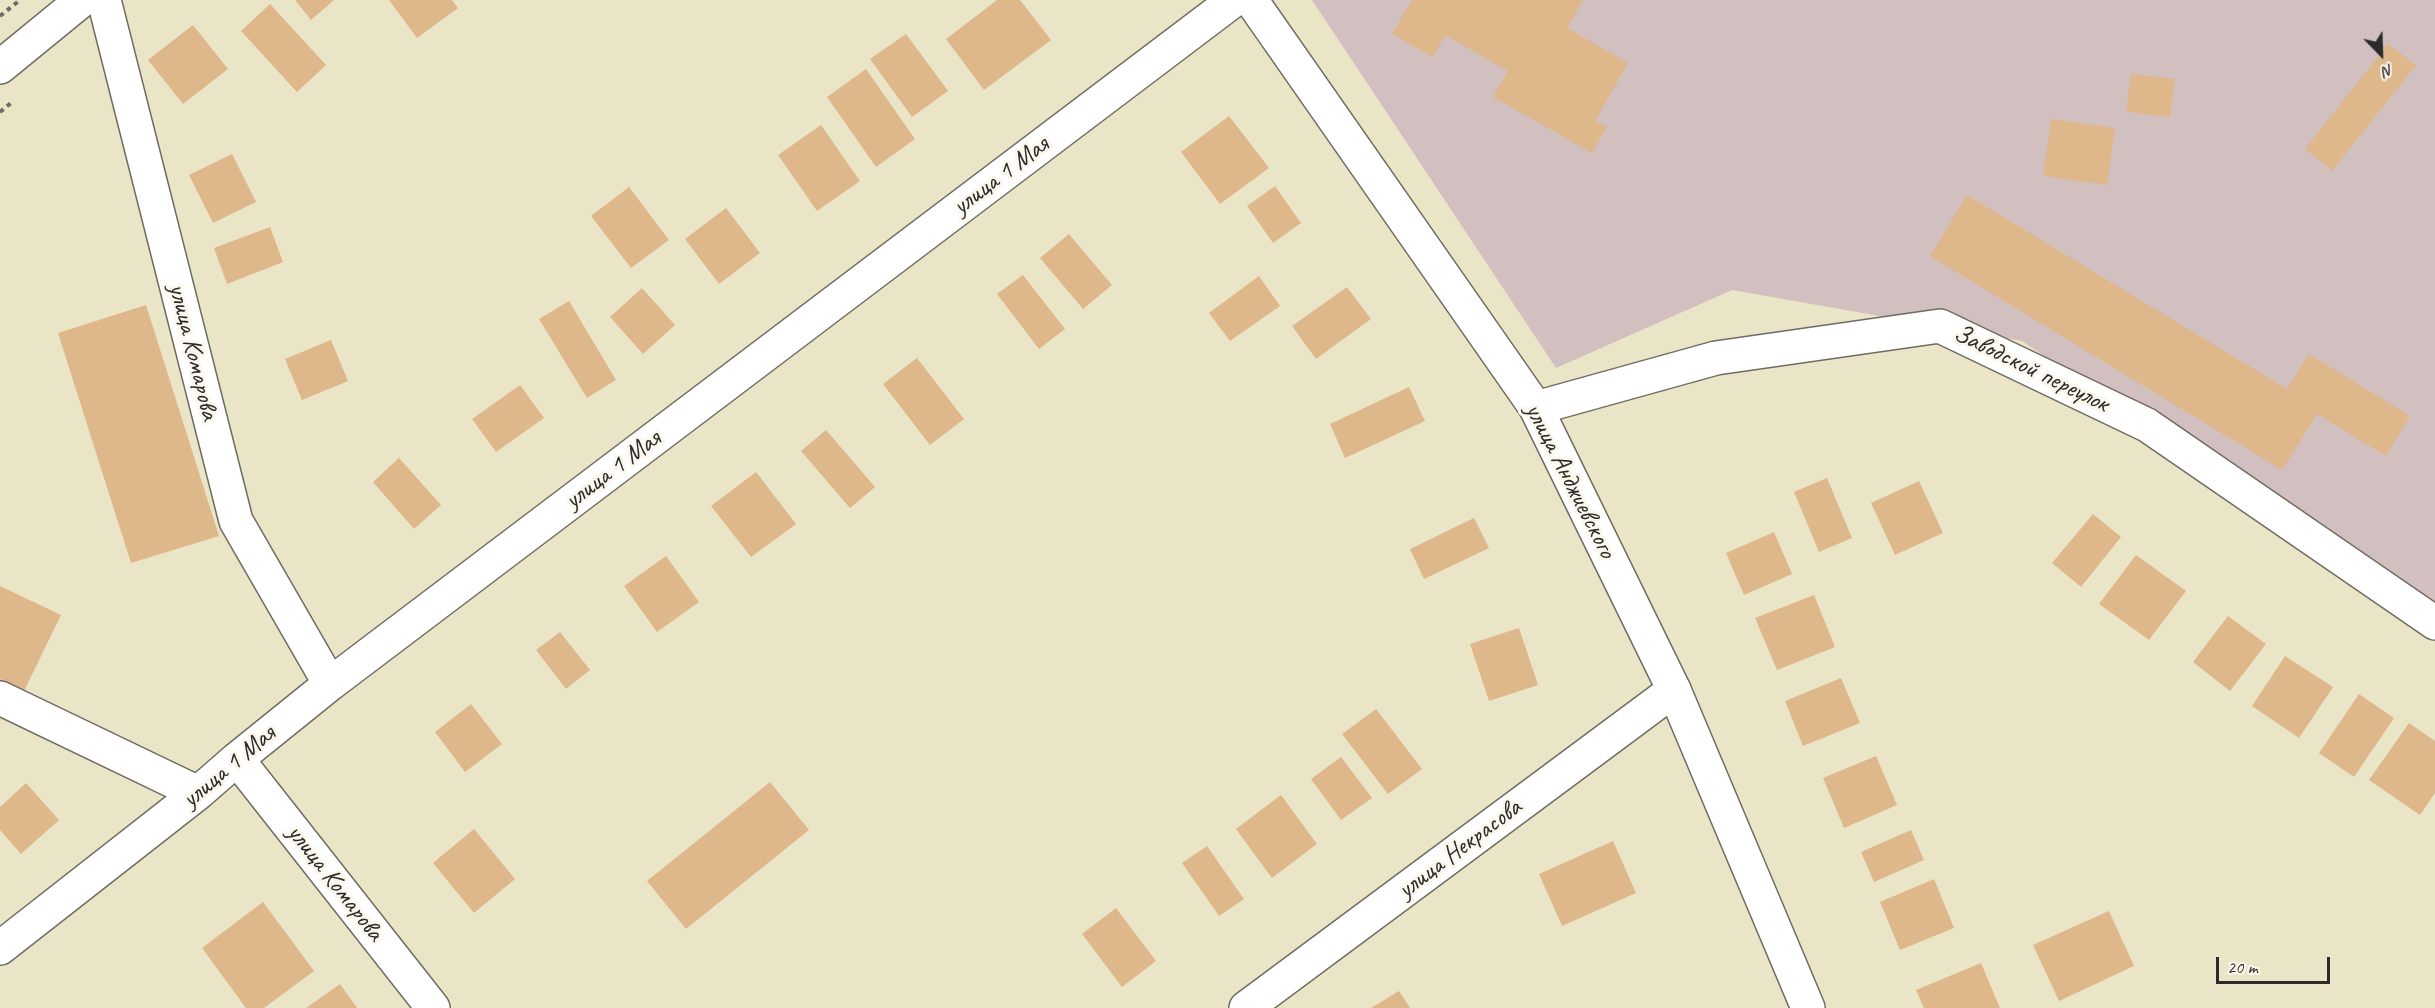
<!DOCTYPE html>
<meta charset="utf-8">
<style>
body{margin:0}
#map{position:relative;width:2435px;height:1008px;overflow:hidden;background:#ebe5c7;font-family:Caveat,sans-serif}
canvas{display:block}
.north{position:absolute;left:2351px;top:24px;width:60px;height:60px;-webkit-text-stroke:4px #fbf7ec;paint-order:stroke;rotate:157deg;font-size:16px;font-weight:700;line-height:24px;text-align:center;color:#2b2b2b}
.north::after{content:'';display:block;margin:auto;width:21px;height:27px;background:#2b2b2b;clip-path:polygon(50% 0,100% 100%,50% 72%,0 100%)}
.scale{position:absolute;left:2216px;top:957px;width:114px;height:27px;box-sizing:border-box;border:3px solid #2b2b2b;border-top:0;padding-left:8px;font-size:18px;line-height:21px;white-space:nowrap;color:#2b2b2b;-webkit-text-stroke:4px #fbf7ec;paint-order:stroke}
</style>
<div id="map">
<canvas width="2435" height="1008"></canvas>
<div class="north">N</div>
<div class="scale">20 m</div>
</div>
<script>
const ctx = document.querySelector('canvas').getContext('2d');
ctx.lineJoin = 'round';
function fillPath(path, color) { ctx.fillStyle = color; ctx.fill(path, 'evenodd'); }
const toPath = rows => new Path2D(rows.map(r => 'M' + r).join(''));
function trace(path, color, width, dash) { ctx.strokeStyle = color; ctx.lineWidth = width; ctx.lineCap = dash ? 'butt' : 'round'; ctx.setLineDash(dash || []); ctx.stroke(path); }
function write(font, color, halo, rows, align = 'center') {
  ctx.font = font + ' Caveat,sans-serif'; ctx.lineWidth = 6; ctx.setLineDash([]); ctx.textBaseline = 'middle'; ctx.strokeStyle = halo; ctx.fillStyle = color; for (const [text, x, y, turn = 0] of rows) {
    ctx.save(); ctx.translate(x, y); ctx.rotate((+turn || 0) * Math.PI / 180); ctx.textAlign = isNaN(turn) ? turn : align; if (halo) ctx.strokeText(text, 0, 0); ctx.fillText(text, 0, 0); ctx.restore();
  }
}
fillPath(toPath([
 [1312,0,2435,0,2435,622,2022,341,1732,290,1556,368]
]), '#d2bfc0');
fillPath(toPath([
 [295,0,334,0,311,20],
 [389,0,452,0,458,8,417,38],
 [997,0,1020,0,1051,40,984,90,946,39],
 [1412,0,1583,0,1567,28,1628,63,1595,121,1607,127,1592,153,1493,97,1508,71,1445,35,1433,57,1392,34],
 [270,4,326,65,297,92,241,31],
 [193,25,228,69,183,104,148,60],
 [906,34,948,91,912,117,870,59],
 [2388,44,2416,65,2332,171,2305,149],
 [866,69,915,139,876,167,827,97],
 [2131,74,2175,79,2170,117,2126,112],
 [1229,116,1269,168,1220,204,1181,152],
 [2051,119,2115,128,2107,185,2043,176],
 [821,125,860,181,817,211,778,155],
 [232,154,256,202,213,223,189,175],
 [1275,186,1301,223,1273,243,1247,206],
 [629,187,669,240,631,268,591,216],
 [1967,195,2287,389,2309,354,2410,416,2386,456,2317,414,2282,470,1930,256],
 [726,208,760,253,719,284,685,239],
 [270,227,283,262,227,284,214,248],
 [1069,234,1112,285,1083,309,1040,258],
 [1023,275,1065,329,1039,349,997,294],
 [1259,276,1280,306,1230,341,1209,313],
 [1347,287,1371,319,1316,359,1292,326],
 [642,288,675,325,643,354,610,317],
 [569,301,616,380,587,398,539,319],
 [146,305,219,536,131,563,58,333],
 [331,340,348,381,302,400,285,359],
 [917,358,964,419,930,445,883,384],
 [520,385,544,418,496,452,472,419],
 [1409,387,1425,421,1345,458,1330,424],
 [826,430,875,487,850,508,801,451],
 [399,458,441,505,414,529,373,482],
 [756,472,796,524,751,557,711,506],
 [1827,478,1852,538,1819,552,1794,492],
 [1919,481,1943,533,1895,555,1871,503],
 [2093,514,2121,537,2081,587,2052,563],
 [1474,518,1489,548,1424,579,1410,549],
 [1774,532,1792,574,1744,595,1726,553],
 [2136,555,2186,591,2149,640,2099,604],
 [666,556,699,602,657,632,624,586],
 [0,586,61,615,24,691,0,679],
 [1814,595,1835,647,1777,670,1755,618],
 [2228,616,2266,644,2230,691,2193,662],
 [1519,628,1538,685,1489,701,1470,644],
 [560,632,590,670,566,689,536,650],
 [2285,656,2333,687,2299,738,2252,706],
 [1841,678,1860,723,1803,746,1785,701],
 [2359,694,2394,718,2354,777,2319,753],
 [471,704,502,744,465,772,435,732],
 [1376,709,1422,769,1388,794,1342,734],
 [2409,723,2435,741,2435,793,2420,815,2369,780],
 [1876,756,1897,805,1844,828,1823,778],
 [1341,757,1372,798,1341,820,1311,779],
 [770,782,809,830,686,929,647,881],
 [26,783,59,820,21,854,0,830,0,807],
 [1281,795,1317,844,1272,878,1236,829],
 [474,829,515,879,474,913,433,863],
 [1911,830,1924,860,1874,882,1861,852],
 [1613,841,1636,893,1562,926,1539,874],
 [1207,846,1244,899,1219,916,1182,863],
 [1934,879,1954,928,1900,950,1880,902],
 [263,902,314,971,264,1008,246,1008,202,948],
 [1116,908,1156,961,1122,987,1082,934],
 [2109,911,2134,966,2059,1001,2033,945],
 [1981,963,2000,1008,1924,1008,1916,990],
 [340,984,357,1008,306,1008],
 [1399,991,1410,1008,1371,1008]
]), '#deb78b');
const street = toPath([
 [104,0,236,521,330,684],
 [1536,408,1716,358,1940,326,2147,425,2435,623],
 [0,698,198,793],
 [237,759,433,1008],
 [0,948,198,793,237,759,330,684,1234,0],
 [1246,1008,1674,690]
]);
const secondary = toPath([
 [1251,0,1536,408,1674,690,1808,1008],
 [0,67,82,0]
]);
trace(street, '#6e6c62', 36);
trace(secondary, '#6e6c62', 36);
trace(toPath([
 [0,16,20,0],
 [0,112,11,103]
]), '#6e6c62', 4, [4.5, 4.5]);
trace(street, '#fff', 33);
trace(secondary, '#fff', 33);
write('26px', '#2b2b2b', '#fbf7ec', [
 ["улица 1 Мая",1001,176,-37],
 ["улица Комарова",193,352,76],
 ["Заводской переулок",2031,369,26],
 ["улица 1 Мая",613,470,-37],
 ["улица Анджиевского",1570,481,63],
 ["улица 1 Мая",229,767,-40],
 ["улица Некрасова",1460,849,-37],
 ["улица Комарова",335,883,52]
]);
</script>
